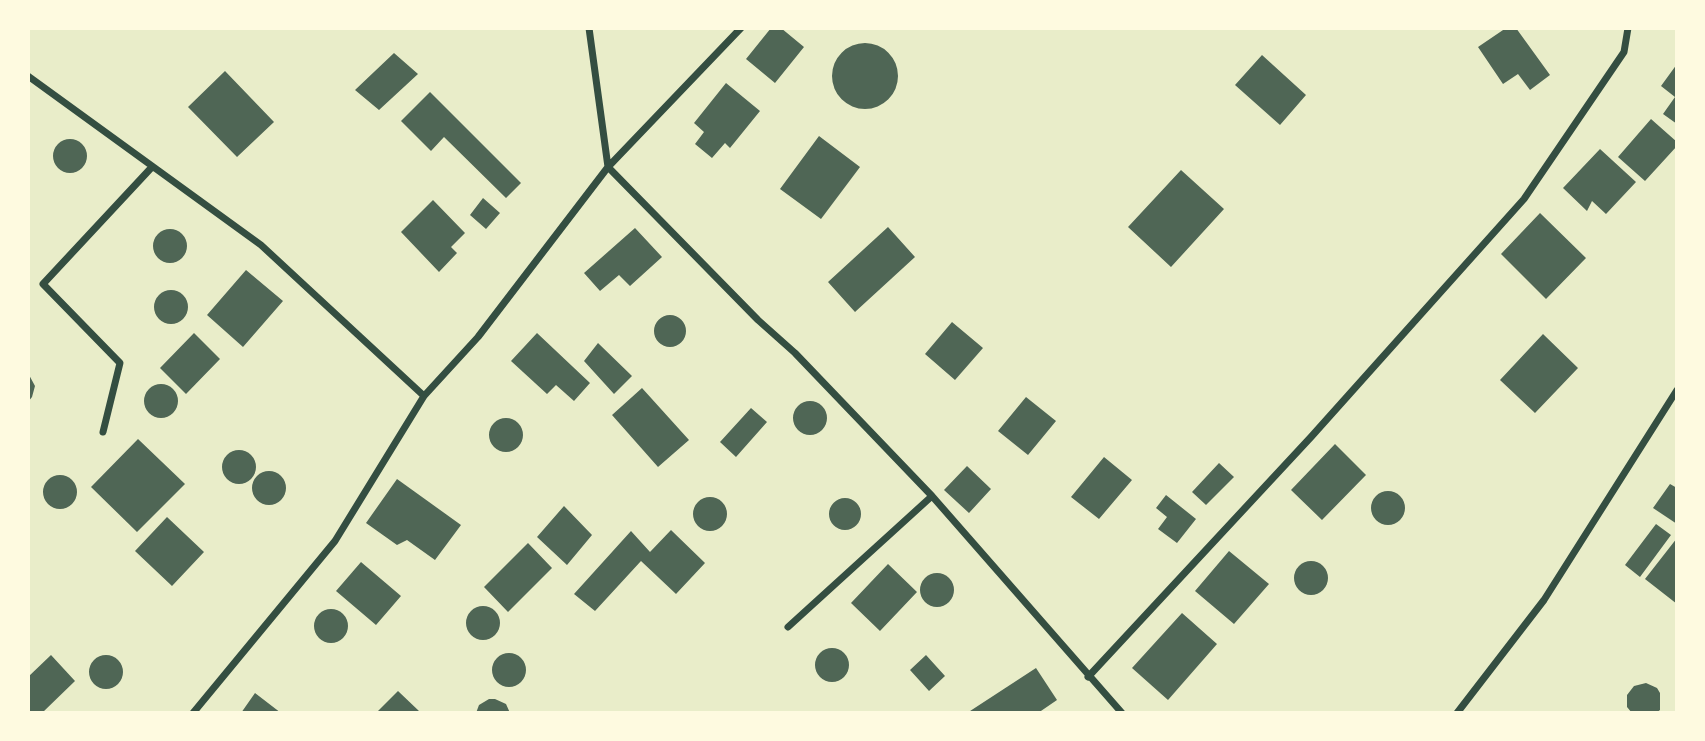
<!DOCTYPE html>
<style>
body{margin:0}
#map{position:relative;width:1705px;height:741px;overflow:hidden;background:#e9edc9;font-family:"IBM Plex Sans",sans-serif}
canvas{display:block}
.frame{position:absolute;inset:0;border:30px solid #fefae0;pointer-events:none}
</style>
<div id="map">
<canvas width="1705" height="741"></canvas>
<div class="frame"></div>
</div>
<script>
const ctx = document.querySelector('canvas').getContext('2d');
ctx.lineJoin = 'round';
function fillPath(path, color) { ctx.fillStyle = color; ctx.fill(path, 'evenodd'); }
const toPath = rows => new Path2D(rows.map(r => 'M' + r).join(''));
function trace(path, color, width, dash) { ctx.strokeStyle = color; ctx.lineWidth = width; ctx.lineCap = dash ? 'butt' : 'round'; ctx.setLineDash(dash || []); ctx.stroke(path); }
fillPath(toPath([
 [771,28,781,28,804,47,775,83,746,59],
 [1506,28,1516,28,1550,75,1530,90,1518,74,1503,84,1478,47],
 '832 76a33 33 0 1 1 66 0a33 33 0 1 1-66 0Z',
 [394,53,418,74,379,110,355,90],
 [1262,55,1306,95,1280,125,1235,85],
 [1677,64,1677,124,1663,114,1675,97,1661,86],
 [225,71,274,122,237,157,188,107],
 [726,83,760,111,730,148,725,143,712,158,695,144,704,132,694,123],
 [430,92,521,183,506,198,444,137,431,151,401,121],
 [1651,119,1677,142,1677,146,1645,181,1618,157],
 [819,136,860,167,821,219,780,189],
 '53 156a17 17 0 1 1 34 0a17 17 0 1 1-34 0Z',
 [1600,149,1636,182,1606,214,1592,201,1587,211,1563,188],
 [1181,170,1224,209,1171,267,1128,227],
 [483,198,500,213,486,229,470,215],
 [433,200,465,233,451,247,457,253,439,272,401,232],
 [1540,213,1586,258,1546,299,1501,254],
 [888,227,915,257,855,312,828,282],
 [635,228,662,257,630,286,619,275,600,291,584,273],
 '153 246a17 17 0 1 1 34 0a17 17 0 1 1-34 0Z',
 [246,270,283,301,243,347,207,315],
 '154 307a17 17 0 1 1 34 0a17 17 0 1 1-34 0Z',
 '654 331a16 16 0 1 1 32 0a16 16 0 1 1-32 0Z',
 [952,322,983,348,955,380,925,354],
 [194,333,220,359,186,394,160,368],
 [537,333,590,383,574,401,556,385,547,394,511,361],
 [1543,334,1578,368,1535,413,1500,380],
 [598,343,632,376,614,394,584,361],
 [28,373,35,386,32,397,28,402],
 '144 401a17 17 0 1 1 34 0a17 17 0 1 1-34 0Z',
 [642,388,689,440,658,467,612,415],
 [1026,397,1056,421,1028,455,998,431],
 '793 418a17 17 0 1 1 34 0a17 17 0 1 1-34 0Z',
 [751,408,767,422,736,457,720,442],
 '489 435a17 17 0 1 1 34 0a17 17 0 1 1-34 0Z',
 [138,439,185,484,137,532,91,487],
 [1335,444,1366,475,1322,520,1291,490],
 '222 467a17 17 0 1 1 34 0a17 17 0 1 1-34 0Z',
 [1104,457,1132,480,1099,519,1071,497],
 [1219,463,1234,477,1206,505,1192,492],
 [967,466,991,489,969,513,944,490],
 '252 488a17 17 0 1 1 34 0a17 17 0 1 1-34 0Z',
 '43 492a17 17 0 1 1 34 0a17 17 0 1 1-34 0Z',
 [397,479,461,525,435,560,407,540,397,545,366,523],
 [1670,484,1677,488,1677,524,1653,508],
 '1371 508a17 17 0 1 1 34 0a17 17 0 1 1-34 0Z',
 [1166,495,1196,519,1177,543,1158,529,1167,517,1156,508],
 '693 514a17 17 0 1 1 34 0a17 17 0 1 1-34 0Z',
 '829 514a16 16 0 1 1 32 0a16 16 0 1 1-32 0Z',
 [564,506,592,535,567,565,537,537],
 [167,517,204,552,172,586,135,551],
 [1656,524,1671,535,1640,577,1625,565],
 [671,530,705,563,676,594,641,561,595,611,574,594,631,531,650,552],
 [1677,538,1677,604,1645,579],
 [528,543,552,568,508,612,484,587],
 [1229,551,1269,584,1234,624,1195,591],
 '1294 578a17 17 0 1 1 34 0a17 17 0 1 1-34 0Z',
 [361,562,401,596,376,625,336,591],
 [888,564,917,592,880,631,851,603],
 '920 590a17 17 0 1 1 34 0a17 17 0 1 1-34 0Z',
 '466 623a17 17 0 1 1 34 0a17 17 0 1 1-34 0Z',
 '314 626a17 17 0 1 1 34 0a17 17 0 1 1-34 0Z',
 [1182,613,1217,644,1168,700,1132,668],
 '815 665a17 17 0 1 1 34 0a17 17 0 1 1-34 0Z',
 '492 670a17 17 0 1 1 34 0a17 17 0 1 1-34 0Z',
 '89 672a17 17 0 1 1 34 0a17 17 0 1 1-34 0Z',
 [51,655,75,681,42,713,28,713,28,677],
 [926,655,945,676,929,691,910,670],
 [1036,668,1057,700,1038,713,967,713],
 [1646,683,1657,688,1660,693,1660,710,1656,713,1632,713,1627,707,1627,695,1634,686],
 [398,691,419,711,417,713,376,713],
 [255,693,281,713,241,713],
 [489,699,495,699,506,704,510,713,476,713,479,705]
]), '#4f6655');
trace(toPath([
 [589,28,608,167,758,320,795,353,932,496,1122,713],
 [28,76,261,245,424,396],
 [103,432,120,363,43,284,152,167],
 [788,627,932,496],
 [1088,677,1311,437,1524,199,1624,52,1628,28],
 [193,713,335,541,424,396,478,337,608,167,741,28],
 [1457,713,1544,600,1677,390]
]), '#344e41', 7);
</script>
